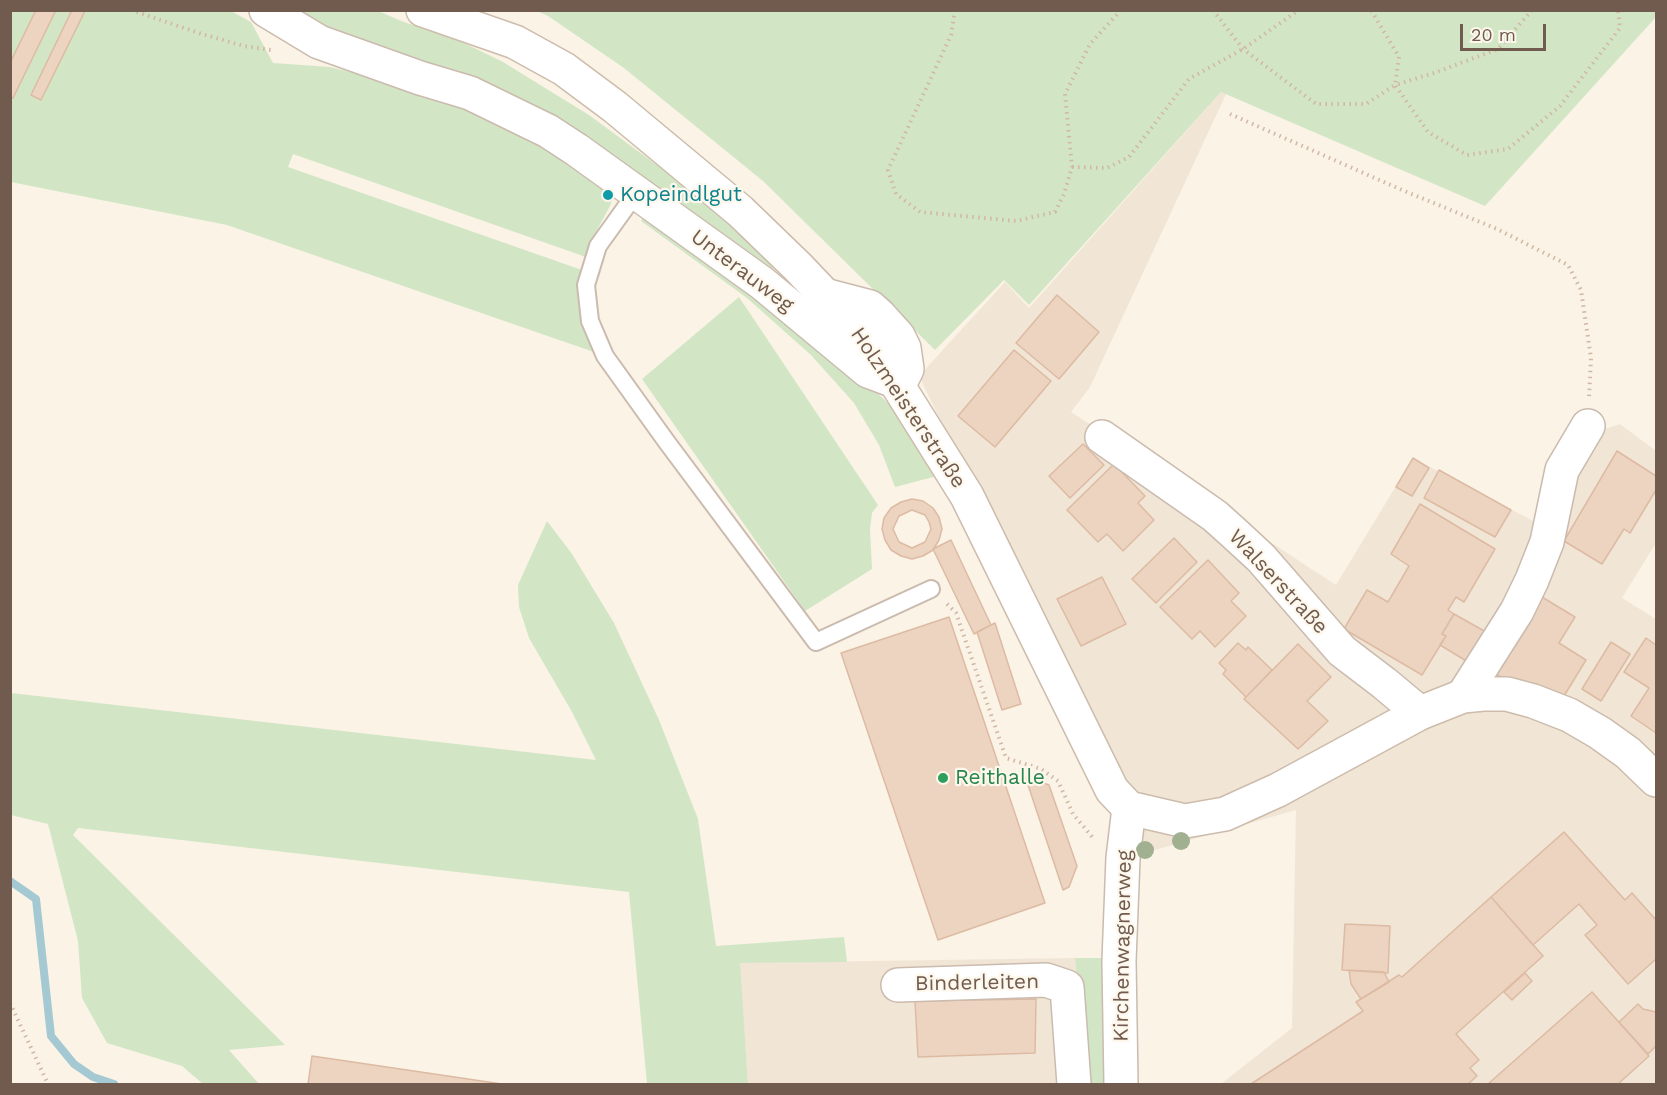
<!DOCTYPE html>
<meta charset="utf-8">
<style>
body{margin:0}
#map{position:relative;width:1667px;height:1095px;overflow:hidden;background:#faf3e6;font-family:"Work Sans",sans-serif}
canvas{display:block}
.frame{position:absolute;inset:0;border:12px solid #705b4e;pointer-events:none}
.scale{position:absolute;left:1460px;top:24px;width:86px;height:27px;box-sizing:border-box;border:3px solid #705b4e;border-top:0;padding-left:8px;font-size:18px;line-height:21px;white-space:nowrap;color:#705b4e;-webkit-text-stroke:4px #fdf7ec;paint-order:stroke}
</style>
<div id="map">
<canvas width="1667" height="1095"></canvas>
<div class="frame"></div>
<div class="scale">20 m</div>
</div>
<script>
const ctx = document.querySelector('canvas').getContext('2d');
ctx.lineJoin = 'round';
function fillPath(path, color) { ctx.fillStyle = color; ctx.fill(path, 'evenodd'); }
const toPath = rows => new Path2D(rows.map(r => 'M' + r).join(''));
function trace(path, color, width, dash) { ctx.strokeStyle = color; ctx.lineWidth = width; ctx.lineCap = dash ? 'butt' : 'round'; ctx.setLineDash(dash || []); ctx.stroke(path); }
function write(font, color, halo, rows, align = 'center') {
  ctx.font = font + ' "Work Sans",sans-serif'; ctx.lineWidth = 4.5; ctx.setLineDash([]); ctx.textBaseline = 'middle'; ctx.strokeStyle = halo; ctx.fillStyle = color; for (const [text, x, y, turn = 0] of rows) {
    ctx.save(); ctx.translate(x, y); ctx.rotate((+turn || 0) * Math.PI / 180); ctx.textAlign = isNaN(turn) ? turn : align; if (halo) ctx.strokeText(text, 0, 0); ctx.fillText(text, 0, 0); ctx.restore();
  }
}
fillPath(toPath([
 [1221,92,1226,94,1090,387,1071,412,1336,585,1413,458,1537,523,1567,442,1620,424,1656,451,1656,543,1622,598,1656,619,1656,1084,1221,1084,1292,1028,1296,810,1144,853,1118,787,919,376,1005,282,1029,308],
 [1075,958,1084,1084,748,1084,739,963]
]), '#f1e5d6');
fillPath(toPath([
 [1656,10,1656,17,1485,206,1221,92,1029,305,1004,280,935,350,763,181,624,68,548,16,537,11],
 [10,11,231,11,251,22,273,63,330,67,359,74,418,91,510,125,616,188,610,206,590,243,586,257,293,154,288,167,582,270,582,322,594,352,227,225,11,182],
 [300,11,378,11,404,22,462,42,503,62,589,115,669,174,728,224,774,268,773,269,587,136,556,116,476,77,425,62,327,26],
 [648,210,863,379,893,408,937,476,895,487,879,445,854,403,811,355,747,298,641,221],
 [739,297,878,505,872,513,870,529,872,569,805,611,642,379],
 [547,521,572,554,614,623,659,720,698,819,716,946,844,937,847,962,740,963,748,1084,647,1084,629,892,78,828,73,835,285,1045,229,1050,259,1084,203,1084,182,1066,107,1043,82,998,78,941,48,824,11,815,11,693,596,760,572,712,529,638,519,607,518,585],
 [1075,958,1109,958,1112,1084,1084,1084]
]), '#d2e6c6');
trace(toPath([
 [10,881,36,899,51,1036,74,1064,93,1077,114,1084]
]), '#a4c9d2', 8);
const building = toPath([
 [36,10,56,10,13,98,10,97,10,63,36,10],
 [72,10,85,11,41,100,31,95,72,10],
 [1057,295,1099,332,1059,379,1016,343,1057,295],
 [1014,350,1051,381,995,447,958,416,1014,350],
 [1083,444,1104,465,1070,498,1049,476,1083,444],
 [1617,451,1656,476,1656,490,1630,533,1624,529,1602,564,1564,541,1617,451],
 [1413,458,1429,468,1412,496,1396,487,1413,458],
 [1114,464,1145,496,1138,503,1154,520,1123,551,1107,534,1098,542,1067,510,1114,464],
 [1439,470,1511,510,1495,537,1424,498,1439,470],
 [912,499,923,501,933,508,939,517,942,529,939,540,933,550,923,556,912,559,901,556,891,550,885,540,882,529,884,518,891,508,901,502,912,499],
 [912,510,925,515,929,522,931,529,925,542,912,548,899,542,893,529,899,516,912,510],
 [1420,504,1495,549,1464,602,1456,597,1448,610,1454,614,1442,634,1446,636,1422,675,1344,629,1367,590,1388,602,1409,566,1391,554,1420,504],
 [1174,538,1197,562,1156,603,1132,579,1174,538],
 [951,540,991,625,974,634,933,549,951,540],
 [1208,560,1239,593,1231,601,1246,616,1215,647,1200,631,1192,639,1160,607,1208,560],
 [1102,577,1126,624,1081,646,1057,599,1102,577],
 [1537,594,1575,617,1559,643,1586,660,1561,701,1528,694,1490,670,1537,594],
 [1454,614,1486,632,1468,662,1440,645,1446,636,1442,634,1454,614],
 [949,617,1045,903,938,940,841,653,949,617],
 [995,623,1021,704,1002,710,977,632,995,623],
 [1646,638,1656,645,1656,733,1631,716,1649,688,1624,672,1646,638],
 [1611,642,1630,654,1601,701,1582,689,1611,642],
 [1238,643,1246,650,1248,647,1272,670,1246,697,1223,674,1226,670,1219,663,1238,643],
 [1298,644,1331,677,1307,701,1328,721,1298,749,1244,699,1298,644],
 [1025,776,1049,785,1077,866,1069,887,1063,890,1025,776],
 [1564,832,1625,900,1632,893,1656,920,1656,959,1628,984,1585,935,1597,925,1579,904,1533,945,1491,897,1564,832],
 [1491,897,1543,956,1456,1034,1479,1060,1470,1068,1477,1076,1468,1084,1251,1084,1363,1011,1356,1002,1399,975,1402,977,1491,897],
 [1345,924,1390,926,1388,973,1342,970,1345,924],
 [1349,970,1384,972,1389,982,1361,999,1351,984,1349,970],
 [1525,973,1532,981,1512,1000,1504,992,1525,973],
 [1592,992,1649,1056,1618,1084,1488,1084,1592,992],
 [1036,999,1035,1053,918,1057,915,1001,1036,999],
 [1638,1004,1643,1009,1656,1012,1656,1046,1648,1054,1619,1022,1638,1004],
 [312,1056,502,1084,308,1084,312,1056]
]);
fillPath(building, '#ecd4c1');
trace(building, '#ddbba3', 1.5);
const lane = toPath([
 [636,193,598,246,586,285,590,321,605,356,666,441,816,642,931,589]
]);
const street = toPath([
 [266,10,319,42,420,78,470,93,548,131,577,150,762,283,868,371,895,381,902,379,907,369,904,348,898,336,880,316,870,307,824,295],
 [1102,437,1215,516,1235,534,1261,558,1342,651,1384,683,1420,713],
 [1463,696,1517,611,1532,580,1547,542,1562,470,1588,426],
 [898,985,1046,980,1067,987,1074,1084],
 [1121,1084,1119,961,1123,858,1129,808]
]);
const secondary = toPath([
 [423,10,515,42,564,69,615,107,740,211,798,267,854,326,895,381,967,496,1112,790,1129,808,1185,821,1225,814,1278,790,1420,713,1463,696,1483,694,1507,694,1533,701,1569,715,1600,733,1628,753,1656,780]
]);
trace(lane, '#cabbae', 20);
trace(street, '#cabbae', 36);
trace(secondary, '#cdbcac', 36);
trace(toPath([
 [131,10,202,34,244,46,271,50],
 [955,10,951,35,888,170,896,194,920,212,1016,221,1055,212,1064,194,1072,167,1065,94,1090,44,1121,10],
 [1213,10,1243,49,1316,104,1366,104,1395,85,1399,57,1371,10],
 [1532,10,1498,49,1434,73,1395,85,1428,132,1467,155,1508,149,1560,106,1620,28,1618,10],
 [1230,114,1402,190,1497,229,1568,265,1581,290,1591,358,1589,398],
 [1072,167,1107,168,1129,157,1189,79,1243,49,1299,10],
 [947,604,956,613,1006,758,1041,769,1058,781,1073,814,1094,839],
 [10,1003,48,1084]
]), '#d1b7a4', 4, [1.5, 4.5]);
trace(lane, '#fff', 16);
trace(street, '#fff', 33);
trace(secondary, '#fff', 33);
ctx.fillStyle = '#a0b090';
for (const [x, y] of [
 [1181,841],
 [1145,850]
]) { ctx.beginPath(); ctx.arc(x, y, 9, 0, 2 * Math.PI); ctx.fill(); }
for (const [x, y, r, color] of [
 [608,195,6,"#0f9aa8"],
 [943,778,6,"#2e9e5b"]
]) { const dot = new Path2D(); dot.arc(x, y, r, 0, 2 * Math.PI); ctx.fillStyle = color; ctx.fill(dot); trace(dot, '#fdf7ec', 2); }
write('21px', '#0d838f', '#fdf7ec', [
 ["Kopeindlgut",620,195]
], 'left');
write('21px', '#705b4e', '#fdf7ec', [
 ["Unterauweg",742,271,37],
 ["Holzmeisterstraße",908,408,56],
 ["Walserstraße",1278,582,47],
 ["Kirchenwagnerweg",1123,946,-89],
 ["Binderleiten",977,983,-1]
]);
write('21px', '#27864d', '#fdf7ec', [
 ["Reithalle",955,778]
], 'left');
</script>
